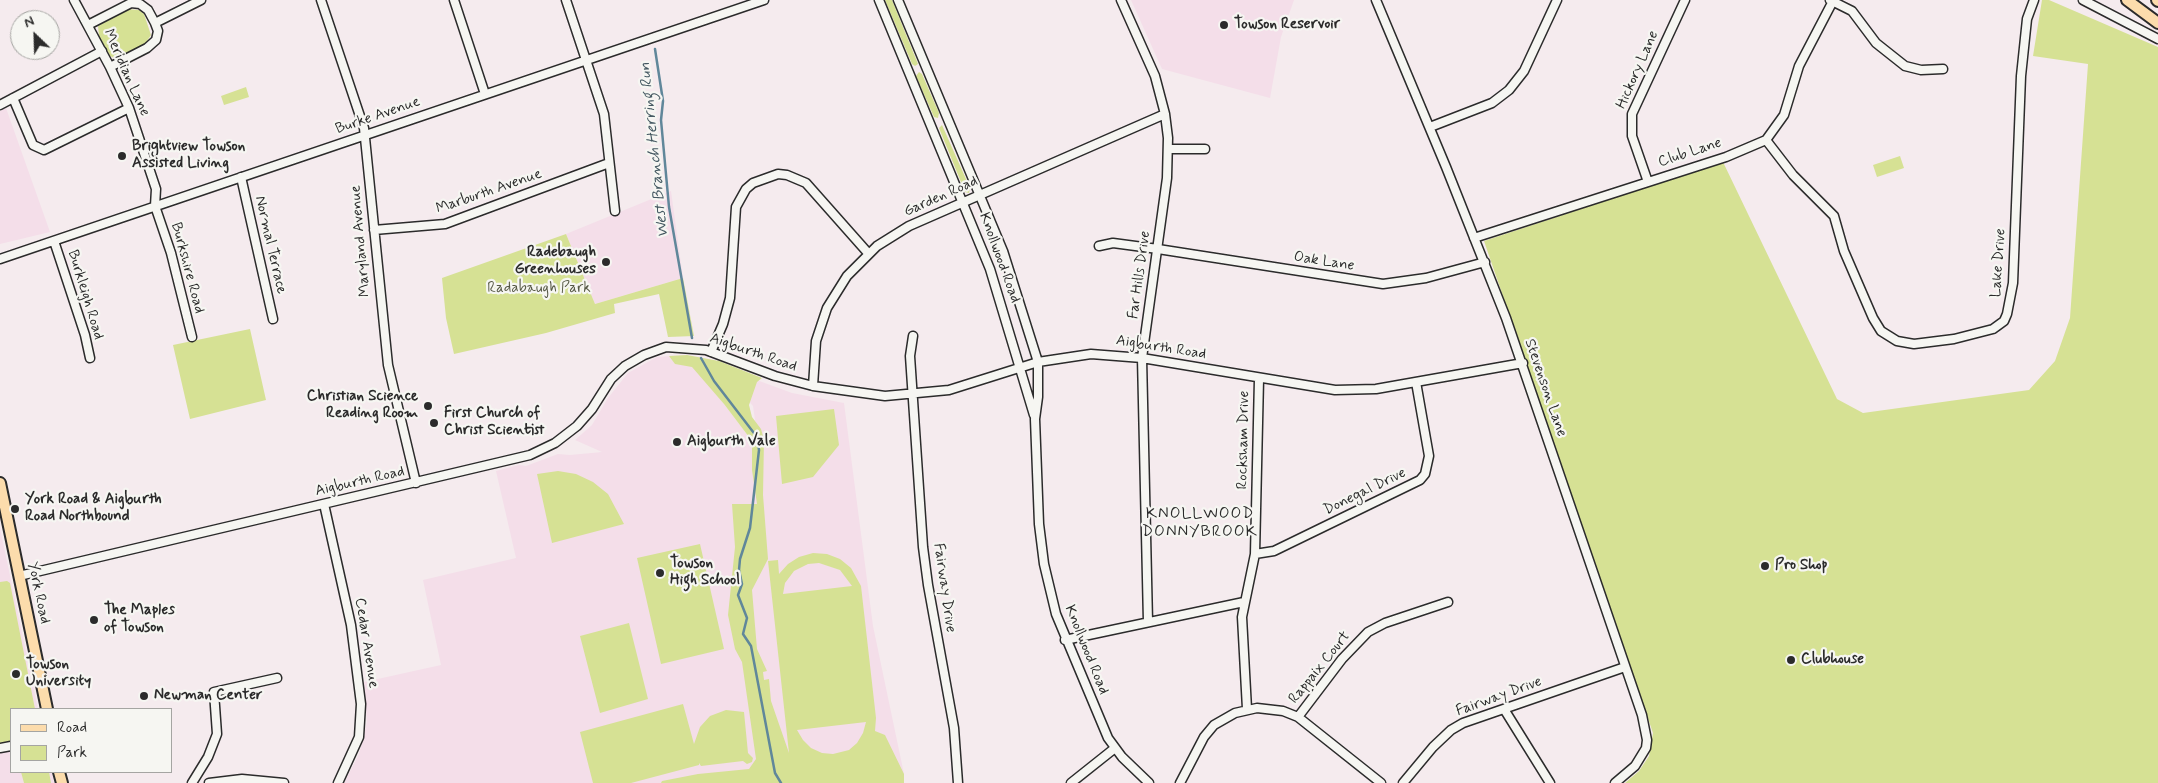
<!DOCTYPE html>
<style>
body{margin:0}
#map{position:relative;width:2158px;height:783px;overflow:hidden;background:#f5ebee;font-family:Mynerve,sans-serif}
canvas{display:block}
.legend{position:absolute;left:10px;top:708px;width:162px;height:65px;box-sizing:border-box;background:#f6f6f2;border:1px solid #a5a5a2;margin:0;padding:6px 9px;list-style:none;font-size:15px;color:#2b2b2b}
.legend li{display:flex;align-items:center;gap:10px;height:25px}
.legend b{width:25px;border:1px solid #a5a5a2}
.north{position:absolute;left:10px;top:10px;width:50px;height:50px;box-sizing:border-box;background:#f6f6f2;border:1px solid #a5a5a2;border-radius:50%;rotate:336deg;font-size:14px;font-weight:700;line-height:20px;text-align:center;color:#2b2b2b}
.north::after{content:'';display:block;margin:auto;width:18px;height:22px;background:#2b2b2b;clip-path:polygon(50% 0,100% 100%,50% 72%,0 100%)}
</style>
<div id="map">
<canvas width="2158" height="783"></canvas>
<ul class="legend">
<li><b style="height:6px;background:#fcdcac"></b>Road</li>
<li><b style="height:14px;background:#d6e194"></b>Park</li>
</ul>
<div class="north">N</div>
</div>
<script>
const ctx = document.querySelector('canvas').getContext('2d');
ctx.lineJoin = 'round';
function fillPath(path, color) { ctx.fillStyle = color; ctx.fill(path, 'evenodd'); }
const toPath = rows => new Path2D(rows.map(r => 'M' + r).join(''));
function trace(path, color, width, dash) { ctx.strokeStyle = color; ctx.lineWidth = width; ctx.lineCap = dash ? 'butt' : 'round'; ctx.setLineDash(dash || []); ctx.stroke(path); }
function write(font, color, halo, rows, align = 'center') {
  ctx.font = font + ' Mynerve,sans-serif'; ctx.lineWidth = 4.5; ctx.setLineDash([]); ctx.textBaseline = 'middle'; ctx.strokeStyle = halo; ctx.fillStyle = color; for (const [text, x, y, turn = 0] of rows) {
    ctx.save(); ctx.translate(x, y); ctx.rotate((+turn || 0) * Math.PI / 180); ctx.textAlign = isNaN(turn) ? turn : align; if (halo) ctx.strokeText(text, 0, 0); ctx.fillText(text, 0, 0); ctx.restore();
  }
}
fillPath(toPath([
 [1131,0,1294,0,1281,37,1270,98,1162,69],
 [6,108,50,232,0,244,0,111],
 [671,191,683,278,595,304,566,234],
 [687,355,752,441,752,470,756,427,753,406,741,392,743,375,792,393,844,403,873,626,904,774,662,781,662,783,344,783,359,754,367,722,364,682,441,665,423,580,516,558,496,471,519,465,526,466,558,454,570,455,602,452,575,440,592,425,608,398,628,373,657,357],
 [0,528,38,709,11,709,11,772,52,772,54,783,0,783]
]), '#f4dee9');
fillPath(toPath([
 [885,0,892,0,918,64,915,66,912,64],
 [2042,0,2049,0,2158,47,2158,783,1625,783,1639,771,1649,756,1653,733,1484,241,1723,162,1837,399,1863,413,2029,390,2055,361,2070,318,2088,64,2033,56],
 [128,9,139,10,144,14,151,35,145,44,116,59,110,56,99,36,98,26],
 [919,72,922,74,939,113,938,118,934,117,916,76],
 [246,87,249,97,224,105,221,96],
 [942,125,970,188,969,193,965,192,939,128],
 [1900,156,1904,168,1877,177,1873,165],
 [566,234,595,304,683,278,694,336,668,337,659,294,614,304,615,313,546,333,454,354,446,318,442,278],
 [250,329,266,400,190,419,173,345],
 [687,355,719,361,762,378,757,382,749,405,752,417,761,429,764,440,763,495,768,559,752,590,757,649,767,671,763,672,764,680,769,679,771,701,789,753,768,561,778,560,779,574,788,564,799,557,813,553,827,554,840,559,851,568,861,586,876,718,875,731,885,735,904,774,904,783,661,783,662,781,698,774,749,769,756,759,742,662,735,649,728,615,735,547,732,504,757,504,752,470,752,441,724,404,692,367,675,364,669,356],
 [819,563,840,570,852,586,783,594,785,583,794,571,808,564],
 [866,722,863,733,857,743,849,750,833,754,822,753,811,748,803,740,797,730],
 [834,409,839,445,813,477,782,484,776,416],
 [558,471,576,474,593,482,608,494,624,524,552,543,537,474],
 [700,544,724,649,661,664,637,558],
 [7,581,10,583,35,709,11,709,11,741,0,743,0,582],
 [629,623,648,699,600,713,580,636],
 [683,704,694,744,700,727,710,716,726,710,744,712,748,753,753,758,752,762,747,764,743,761,701,766,699,763,699,765,631,783,593,783,580,732],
 [21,772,49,772,51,783,24,783]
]), '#d6e194');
trace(toPath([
 [655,49,663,101,661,120,669,207,692,338],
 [701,358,714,381,757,437,759,450,750,528,740,559,739,570,742,584,738,595,747,618,743,634,751,646,775,773,781,783]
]), '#60879a', 2.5);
const minor = toPath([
 [74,0,110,67,129,108,156,189,155,206,171,253,192,337],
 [321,0,364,128,388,365,416,483],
 [454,0,485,94],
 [566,0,604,114,615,211],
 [879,0,990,269,1034,415],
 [898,0,1003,251,1038,362,1038,397,1035,419,1039,524,1044,564,1056,614,1108,738,1122,757,1149,783],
 [1121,0,1155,76,1165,114,1168,138,1167,178,1142,358,1148,622],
 [1376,0,1446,167,1506,318,1642,715,1647,740,1646,748,1635,766,1615,783],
 [1830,0,1852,11,1876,43,1905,66,1921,70,1943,69],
 [2083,0,2158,39],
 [155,23,201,0],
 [88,25,131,3,140,4,148,10,155,23,158,31,156,40,147,48,110,67],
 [13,98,33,145,44,150,129,108],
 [0,105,102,51],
 [1430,127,1492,103,1509,90,1524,71,1557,0],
 [1766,140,1793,175,1834,216,1844,251,1873,318,1881,331,1897,341,1914,344,1954,339,1993,329,2004,321,2007,314,2013,283,2021,76,2027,19,2034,0],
 [1168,149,1205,149],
 [241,177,273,319],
 [1648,182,1632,136,1632,114,1685,0],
 [374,230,445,224,609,163],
 [1474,238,1726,157,1766,140,1784,115,1799,66,1833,1],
 [54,241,85,335,90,358],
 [1099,246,1113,243,1158,249,1383,284,1426,278,1485,262],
 [0,259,764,0],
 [913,336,910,356,923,547,928,585,954,728,958,783],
 [711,352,723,324,730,298,736,207,746,189,753,183,778,174,787,175,806,183,868,253],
 [813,386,816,341,827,308,847,276,877,246,909,226,1165,114],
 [324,504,351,625,361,704,359,737,338,783],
 [1255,554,1274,551,1420,480,1425,474,1429,456,1416,382],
 [19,576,530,455,555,443,577,426,592,409,611,379,625,366,644,355,666,347,706,350,775,376,813,386,885,396,949,390,1038,362,1091,354,1142,358,1335,390,1376,389,1523,363],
 [1065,640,1244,602],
 [1247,709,1242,617,1255,554,1259,379],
 [1504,709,1550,783],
 [1298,717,1342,659,1368,632,1385,623,1448,602],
 [0,748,11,746],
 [192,783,208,757,217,734,214,692,277,678],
 [209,783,242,779,284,783],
 [1071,783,1115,748],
 [1180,783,1204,737,1214,725,1235,713,1257,708,1283,711,1298,717,1381,783],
 [1403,783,1433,747,1451,730,1463,723,1625,667]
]);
const major = toPath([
 [2127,0,2158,23],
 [2157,0,2158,1],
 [0,483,47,709],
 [59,772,62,783]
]);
trace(minor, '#2b2b2b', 11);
trace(major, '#2b2b2b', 14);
trace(minor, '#f6f6f2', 8);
trace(major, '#fcdcac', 10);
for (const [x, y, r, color] of [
 [1224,25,5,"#2b2b2b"],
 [122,156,5,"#2b2b2b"],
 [606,262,5,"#2b2b2b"],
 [428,406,5,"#2b2b2b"],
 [434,423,5,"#2b2b2b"],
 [677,442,5,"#2b2b2b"],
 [15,509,5,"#2b2b2b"],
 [1765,566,5,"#2b2b2b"],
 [660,573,5,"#2b2b2b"],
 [94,620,5,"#2b2b2b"],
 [1791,660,5,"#2b2b2b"],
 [16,674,5,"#2b2b2b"],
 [144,696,5,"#2b2b2b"]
]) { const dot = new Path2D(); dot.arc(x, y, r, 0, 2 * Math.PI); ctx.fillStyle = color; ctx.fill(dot); trace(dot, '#f6f6f2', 2); }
write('bold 15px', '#2b2b2b', '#f6f6f2', [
 ["Towson Reservoir",1234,25],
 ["Brightview Towson",132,147],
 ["Assisted Living",132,164],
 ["Radebaugh",596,253,"right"],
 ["Greenhouses",596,270,"right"],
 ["Christian Science",418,397,"right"],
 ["Reading Room",418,414,"right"],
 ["First Church of",444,414],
 ["Christ Scientist",444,431],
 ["Aigburth Vale",687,442],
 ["York Road & Aigburth",25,500],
 ["Road Northbound",25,517],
 ["Towson",670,564],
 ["High School",670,581],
 ["Pro Shop",1775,566],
 ["The Maples",104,611],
 ["of Towson",104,628],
 ["Clubhouse",1801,660],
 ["Towson",26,665],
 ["University",26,682],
 ["Newman Center",154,696]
], 'left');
write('15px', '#2b2b2b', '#f6f6f2', [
 ["Hickory Lane",1638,70,-66],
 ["Meridian Lane",126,73,66],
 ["Burke Avenue",378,116,-19],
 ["Club Lane",1690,153,-18],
 ["Marburth Avenue",489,192,-19],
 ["Garden Road",941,197,-24],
 ["Maryland Avenue",361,241,-95],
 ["Normal Terrace",270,245,77],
 ["Knollwood Road",999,258,70],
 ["Oak Lane",1324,262,9],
 ["Lake Drive",1999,263,-86],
 ["Burkshire Road",187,268,75],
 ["Far Hills Drive",1140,275,-82],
 ["Burkleigh Road",85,295,73],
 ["Aigburth Road",1161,348,9],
 ["Aigburth Road",753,353,19],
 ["Stevenson Lane",1545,388,71],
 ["Rocksham Drive",1244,440,-89],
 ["Aigburth Road",360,482,-13],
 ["Donegal Drive",1365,492,-26],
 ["Fairway Drive",944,588,82],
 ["York Road",38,593,78],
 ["Cedar Avenue",366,643,81],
 ["Knollwood Road",1086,650,68],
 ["Rappaix Court",1320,668,-51],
 ["Fairway Drive",1499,697,-20]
]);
write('15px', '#565845', '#f6f6f2', [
 ["Radabaugh Park",539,289]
]);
write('italic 16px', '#455962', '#f6f6f2', [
 ["West Branch Herring Run",655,150,-96]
]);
ctx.letterSpacing = '1px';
write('16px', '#2b2b2b', '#f6f6f2', [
 ["KNOLLWOOD",1200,515],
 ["DONNYBROOK",1200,533]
]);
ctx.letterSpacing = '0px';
</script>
